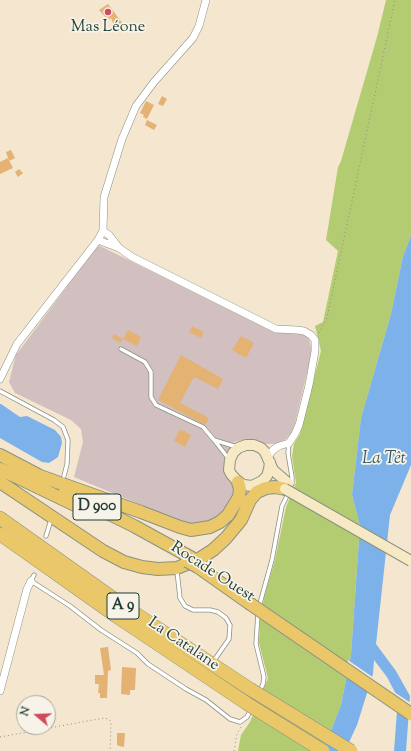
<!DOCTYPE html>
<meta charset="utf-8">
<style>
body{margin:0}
#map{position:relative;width:411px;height:751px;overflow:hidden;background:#f4e6cf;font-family:"Sorts Mill Goudy",serif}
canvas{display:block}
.north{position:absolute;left:16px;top:695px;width:40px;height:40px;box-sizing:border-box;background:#f7f3e8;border:1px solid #a1aaa0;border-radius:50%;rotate:289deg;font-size:11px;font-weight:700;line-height:16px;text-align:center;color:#1f3d34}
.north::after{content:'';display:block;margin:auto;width:14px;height:18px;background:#d1495b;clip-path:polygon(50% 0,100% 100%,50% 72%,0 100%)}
</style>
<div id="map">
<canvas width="411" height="751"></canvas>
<div class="north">N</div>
</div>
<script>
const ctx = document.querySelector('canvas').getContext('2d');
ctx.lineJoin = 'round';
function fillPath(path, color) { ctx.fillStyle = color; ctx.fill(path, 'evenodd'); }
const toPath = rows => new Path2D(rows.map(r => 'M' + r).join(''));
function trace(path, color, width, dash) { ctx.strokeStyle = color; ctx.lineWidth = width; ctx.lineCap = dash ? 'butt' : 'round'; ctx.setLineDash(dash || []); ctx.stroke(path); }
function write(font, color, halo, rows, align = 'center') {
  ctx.font = font + ' "Sorts Mill Goudy",serif'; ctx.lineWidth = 3.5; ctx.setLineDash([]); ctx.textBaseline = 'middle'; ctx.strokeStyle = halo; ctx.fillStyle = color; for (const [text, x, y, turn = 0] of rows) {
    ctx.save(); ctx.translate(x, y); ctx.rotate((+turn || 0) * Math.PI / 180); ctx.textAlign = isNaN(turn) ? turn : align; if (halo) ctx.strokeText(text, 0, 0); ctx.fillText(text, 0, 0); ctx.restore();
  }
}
fillPath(toPath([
 [98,245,268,329,283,333,302,334,309,339,311,347,311,356,293,431,286,439,276,444,265,444,258,440,248,439,234,442,224,459,226,475,233,484,236,492,223,513,206,523,189,525,74,477,83,442,81,429,71,420,15,393,9,382,16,355]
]), '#d2bfbf');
fillPath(toPath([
 [386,0,411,0,411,236,403,256,391,314,361,418,352,495,360,526,351,655,341,705,323,751,238,751,241,735,250,722,268,678,259,643,260,621,264,598,275,560,286,507,296,483,292,456,294,444,300,434,321,351,315,326,323,322,338,251,326,240,338,167,341,161,377,37]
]), '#b4cc71');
fillPath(toPath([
 [411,236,411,465,390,515,376,644,396,671,410,696,406,751,394,751,398,698,387,677,374,660,373,674,357,725,345,751,323,751,341,705,351,655,360,526,352,495,361,418,391,314,403,256],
 [0,404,1,404,20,417,27,416,55,430,61,437,62,443,58,457,49,463,42,462,0,438]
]), '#7cb1ea');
fillPath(toPath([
 [348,660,374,678,370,691,345,674],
 [391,690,411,703,410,719,396,699]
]), '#f4e6cf');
fillPath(toPath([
 [108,4,123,24,115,28,111,18,108,20,99,10],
 [162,96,167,99,163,106,158,104],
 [146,101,154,105,147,119,143,117,144,115,140,113],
 [147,120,157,125,154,130,145,125],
 [11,150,15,158,9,161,6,152],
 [8,158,13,168,0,174,0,162],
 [19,169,23,173,18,177,15,172],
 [192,326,204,332,201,338,189,332],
 [128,330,141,337,137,346,123,339],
 [114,334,123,339,121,343,112,338],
 [241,336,254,343,246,358,232,350],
 [181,355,223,379,218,389,194,377,180,403,209,418,205,425,158,400],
 [180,429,191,435,185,447,174,441],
 [108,647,111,670,108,671,107,698,100,698,100,693,98,693,99,684,95,684,95,675,104,675,100,648],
 [122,667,136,668,135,690,130,690,130,695,121,694],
 [117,733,125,733,124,747,119,746,117,745]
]), '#e4b273');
const service = toPath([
 [121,349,145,362,151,372,151,397,156,405,203,427,214,440],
 [0,391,54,420,63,427,68,440,67,464,64,476],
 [289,443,288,453,292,477,292,484],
 [229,459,214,440,237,447],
 [46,536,50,523],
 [177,571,180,598,185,606,193,610,210,610,218,612,226,618,230,625,229,639,213,662],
 [34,575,31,581,70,606,101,630,137,653,148,664,186,689,206,700,230,719,240,722,247,717,251,709],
 [259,607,272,560,282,506,289,492],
 [258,613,256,644,264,677,263,684,260,691]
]);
const minor = toPath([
 [103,231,109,235,119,248],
 [98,240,119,248,132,257,276,329,297,330,304,331,311,335,315,340,315,351,309,385,299,425,295,434,289,443,279,446,273,450,268,457],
 [0,379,17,344,98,240,103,231,104,197,122,139,136,106,154,82,193,38,199,26,206,0],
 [0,691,27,589,31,581]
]);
const secondary = toPath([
 [270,462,269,469,267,476,262,481,252,486,244,485,238,482,231,474,229,470,230,460,233,453,238,448,246,445,254,445,261,448,265,452,273,470,288,483]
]);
const trunk = toPath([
 [0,455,40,476,141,512,180,527,191,530,210,527,220,522,228,515,239,497,240,489,238,482],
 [0,469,75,505],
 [0,482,103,551,124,562,142,567,158,569,177,568,199,559,213,550,226,538,241,520,250,500,257,492,266,488,275,487,285,489],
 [65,492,134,526,192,558],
 [198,567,249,603]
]);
const motorway = toPath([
 [0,518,124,606,250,689],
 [0,534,116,616,246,703]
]);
trace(service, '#8a9282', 5);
trace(minor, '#8a9282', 8);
trace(secondary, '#8a9282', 12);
trace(trunk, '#8a9282', 14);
trace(motorway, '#8a9282', 14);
trace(toPath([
 [319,333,327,318,395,0],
 [0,737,104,718,109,719,111,722,110,751],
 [234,751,237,734,241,727]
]), '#8a9282', 1, [1, 3]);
trace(service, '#fff', 3.5);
trace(minor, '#fff', 7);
trace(secondary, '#f7e9c3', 10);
trace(trunk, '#eac769', 12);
trace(motorway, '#eac769', 13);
const secondaryBridge = toPath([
 [285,489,411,561]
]);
const trunkBridge = toPath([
 [187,561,198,567],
 [249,603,411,714]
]);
const motorwayBridge = toPath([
 [250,689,351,751],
 [246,703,323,751]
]);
trace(secondaryBridge, '#8a9282', 12, []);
trace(trunkBridge, '#8a9282', 14, []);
trace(motorwayBridge, '#8a9282', 14, []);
trace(secondaryBridge, '#f7e9c3', 10);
trace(trunkBridge, '#eac769', 12);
trace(motorwayBridge, '#eac769', 13);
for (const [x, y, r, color] of [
 [108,12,4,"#d1495b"]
]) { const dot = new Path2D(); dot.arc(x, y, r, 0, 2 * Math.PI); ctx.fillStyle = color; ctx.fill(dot); trace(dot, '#f7f3e8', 1.5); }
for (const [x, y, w] of [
 [97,507,48],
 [123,606,32]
]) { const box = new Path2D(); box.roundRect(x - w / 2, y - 13, w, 26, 3); ctx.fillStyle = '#f7f3e8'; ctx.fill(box); trace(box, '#1f3d34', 1); }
write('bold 15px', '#1f3d34', null, [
 ["D 900",97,507],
 ["A 9",123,606]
]);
write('16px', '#1f3d34', '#f7f3e8', [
 ["Mas Léone",108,28]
]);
write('16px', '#1f3d34', '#f7f3e8', [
 ["Rocade Ouest",212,573,33],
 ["La Catalane",183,645,34]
]);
write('italic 17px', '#365a62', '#f7f3e8', [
 ["La Têt",384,460]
]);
</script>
